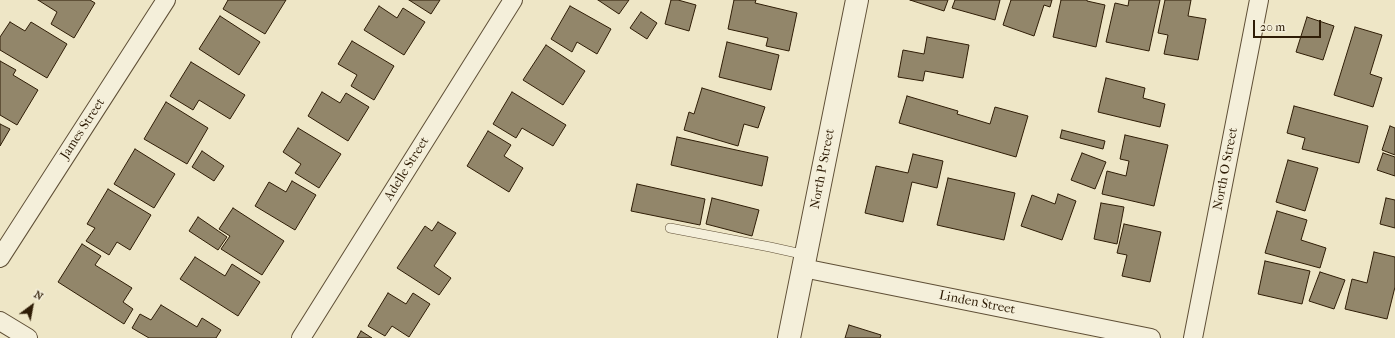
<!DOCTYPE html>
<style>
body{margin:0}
#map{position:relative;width:1395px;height:338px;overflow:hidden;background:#eee6c6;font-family:"IM FELL French Canon",serif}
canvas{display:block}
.north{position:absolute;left:12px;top:286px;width:40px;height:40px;-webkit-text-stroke:3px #f4efda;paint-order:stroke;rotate:32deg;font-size:11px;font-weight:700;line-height:16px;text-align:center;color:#2f1d06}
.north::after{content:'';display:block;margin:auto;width:14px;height:18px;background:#2f1d06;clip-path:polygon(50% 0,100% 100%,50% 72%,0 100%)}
.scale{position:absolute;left:1253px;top:20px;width:68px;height:18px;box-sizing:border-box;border:2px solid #2f1d06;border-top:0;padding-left:5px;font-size:12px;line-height:14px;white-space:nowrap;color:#2f1d06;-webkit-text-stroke:3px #f4efda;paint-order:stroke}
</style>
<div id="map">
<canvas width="1395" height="338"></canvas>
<div class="north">N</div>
<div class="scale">20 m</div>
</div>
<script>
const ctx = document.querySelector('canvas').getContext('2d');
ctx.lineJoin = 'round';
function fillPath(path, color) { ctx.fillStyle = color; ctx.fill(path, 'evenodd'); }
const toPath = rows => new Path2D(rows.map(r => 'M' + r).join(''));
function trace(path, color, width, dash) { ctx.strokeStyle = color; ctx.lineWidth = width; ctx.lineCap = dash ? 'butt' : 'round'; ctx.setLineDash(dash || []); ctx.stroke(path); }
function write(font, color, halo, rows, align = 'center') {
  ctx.font = font + ' "IM FELL French Canon",serif'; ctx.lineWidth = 3; ctx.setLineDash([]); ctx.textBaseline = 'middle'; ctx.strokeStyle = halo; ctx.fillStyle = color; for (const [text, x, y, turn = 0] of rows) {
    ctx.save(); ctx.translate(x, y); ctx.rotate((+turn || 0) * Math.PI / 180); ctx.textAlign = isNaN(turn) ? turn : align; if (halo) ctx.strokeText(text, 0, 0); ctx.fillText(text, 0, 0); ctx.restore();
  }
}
const building = toPath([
 [38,0,90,0,95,3,74,38,51,24,57,12,38,0],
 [228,0,286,0,265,34,223,9,228,0],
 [409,0,440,0,431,14,409,0],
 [598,0,629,0,619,14,598,0],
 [671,0,678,0,696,5,689,31,665,24,671,0],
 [734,0,756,0,755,3,797,13,789,51,766,46,768,38,728,29,734,0],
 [910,0,948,0,944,11,910,0],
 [955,0,1000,0,995,20,952,8,955,0],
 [1011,0,1052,0,1050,7,1044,5,1034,36,1003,25,1011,0],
 [1061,0,1087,0,1087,1,1105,5,1096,47,1053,37,1061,0],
 [1129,0,1160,0,1149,51,1106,42,1115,3,1128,6,1129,0],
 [1165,0,1191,0,1188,16,1206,19,1198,60,1164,54,1168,35,1158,33,1165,0],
 [379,6,397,18,403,8,425,22,404,55,364,30,379,6],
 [570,6,611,29,597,54,577,42,572,52,551,39,570,6],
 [641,12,657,23,647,39,630,28,641,12],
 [220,16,260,42,239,75,199,49,220,16],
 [1307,17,1334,26,1323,60,1296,52,1307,17],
 [10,22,25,31,31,22,67,44,47,78,0,50,0,37,10,22],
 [1355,27,1382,35,1370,74,1382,78,1373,107,1334,95,1355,27],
 [927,37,969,45,963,78,925,71,923,81,898,77,903,50,924,54,927,37],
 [352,41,394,66,374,100,351,86,357,75,338,64,352,41],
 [727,42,779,55,771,90,719,77,727,42],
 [546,45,585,71,563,105,523,80,546,45],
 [0,61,16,70,13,75,38,90,17,125,0,115,0,61],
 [191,62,245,95,230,119,199,100,193,110,170,96,191,62],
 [1106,78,1145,88,1143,98,1165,104,1160,127,1098,112,1106,78],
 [702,88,765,107,758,128,744,124,738,146,684,130,689,112,694,114,702,88],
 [322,92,340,103,346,93,369,107,348,141,308,116,322,92],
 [512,92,566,125,553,146,522,128,516,138,493,124,512,92],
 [907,96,958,111,957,114,990,124,995,107,1028,116,1016,157,899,123,907,96],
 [166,102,208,128,187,164,144,139,166,102],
 [1294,106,1368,126,1359,163,1302,149,1305,138,1287,133,1294,106],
 [0,124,10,129,0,146,0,124],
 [1390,126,1395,128,1395,155,1382,150,1390,126],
 [298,128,341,154,319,188,295,173,301,164,283,152,298,128],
 [1062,130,1105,141,1103,149,1060,138,1062,130],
 [488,131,511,145,504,156,523,168,509,192,467,166,488,131],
 [1125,135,1168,145,1154,206,1102,194,1107,171,1126,176,1129,161,1120,159,1125,135],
 [677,137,768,157,762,186,671,165,677,137],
 [135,149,175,174,154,208,114,184,135,149],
 [202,151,224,166,214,181,192,167,202,151],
 [1082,153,1106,162,1095,189,1071,180,1082,153],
 [1383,153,1395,157,1395,176,1377,170,1383,153],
 [913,154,943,161,937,188,912,182,903,222,865,213,876,166,908,173,913,154],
 [1288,160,1318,168,1305,211,1276,202,1288,160],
 [948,178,1015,193,1004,240,937,225,948,178],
 [292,181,316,195,295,230,255,206,269,182,286,192,292,181],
 [637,184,705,199,700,225,631,211,637,184],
 [108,189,151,215,130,250,117,242,109,255,86,241,95,228,87,224,108,189],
 [1058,194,1076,201,1062,240,1021,226,1032,195,1055,204,1058,194],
 [712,198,759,210,752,236,706,224,712,198],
 [1386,198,1395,200,1395,228,1380,224,1386,198],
 [1101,203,1124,207,1117,244,1094,239,1101,203],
 [233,208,284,241,262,275,221,249,230,236,219,229,233,208],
 [1277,211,1307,220,1301,240,1326,248,1320,268,1265,253,1277,211],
 [198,217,227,237,218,250,189,231,198,217],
 [438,222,456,233,434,266,451,278,439,295,397,268,425,226,432,231,438,222],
 [1124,224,1161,232,1150,282,1122,276,1127,255,1117,253,1124,224],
 [82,244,101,256,95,265,132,288,123,302,133,309,124,324,58,282,82,244],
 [1374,252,1395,257,1395,287,1387,319,1345,309,1352,279,1367,283,1374,252],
 [195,257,225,276,232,264,260,282,238,316,180,279,195,257],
 [1265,261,1310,271,1302,304,1258,294,1265,261],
 [1320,272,1345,280,1334,309,1309,301,1320,272],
 [388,293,406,304,413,293,430,304,409,337,392,326,385,336,368,326,388,293],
 [161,305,197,327,202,318,221,330,216,338,149,338,132,328,140,314,151,320,161,305],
 [849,325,881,335,880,338,845,338,849,325],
 [361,331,372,338,357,338,361,331]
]);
fillPath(building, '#92866a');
trace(building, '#2f1d06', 1);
const service = toPath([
 [670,228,770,247,806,255]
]);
const minor = toPath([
 [0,258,166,0],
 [803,268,1151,338],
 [0,321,28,338],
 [301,338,513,0],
 [1193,338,1259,0]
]);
const tertiary = toPath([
 [789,338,857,0]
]);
trace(service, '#5f4f36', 10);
trace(minor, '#5f4f36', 20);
trace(tertiary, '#5f4f36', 24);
trace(service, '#f4efda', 9);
trace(minor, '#f4efda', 18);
trace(tertiary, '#f4efda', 22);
write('13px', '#2f1d06', '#f4efda', [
 ["James Street",83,129,-57],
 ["Adelle Street",407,169,-58],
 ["North P Street",823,169,-79],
 ["North O Street",1226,169,-79],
 ["Linden Street",977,303,11]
]);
</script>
